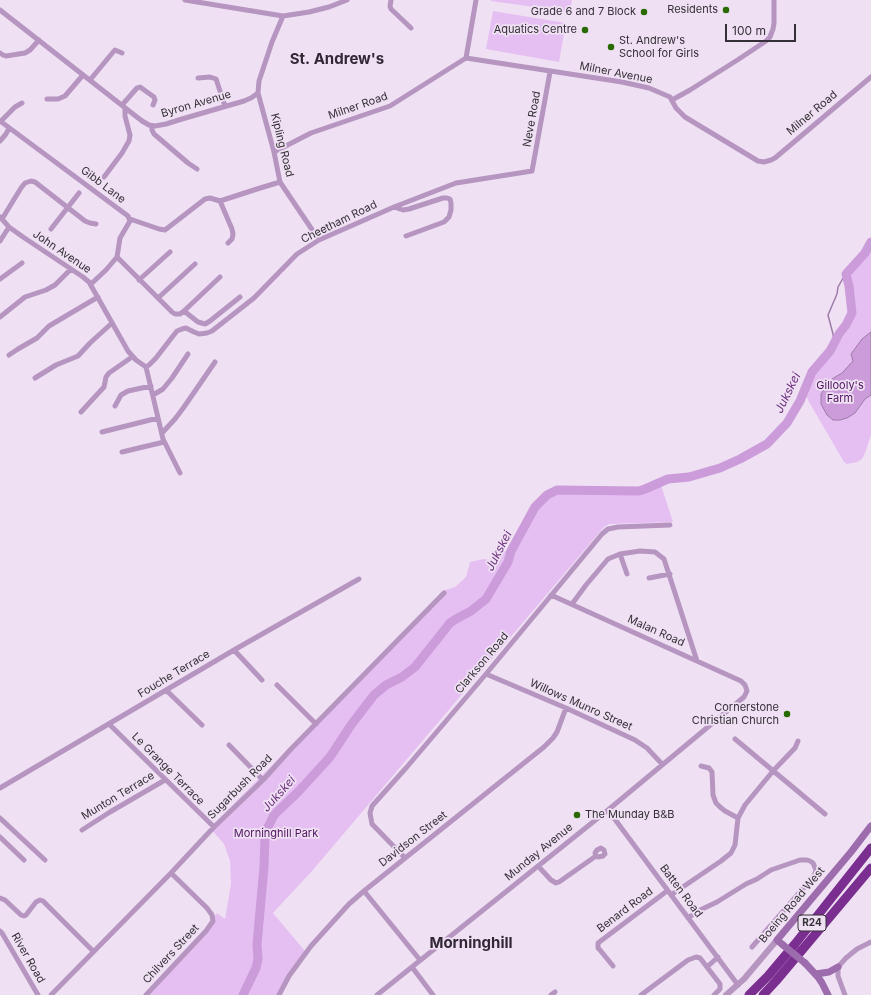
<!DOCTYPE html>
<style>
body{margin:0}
#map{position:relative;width:871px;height:995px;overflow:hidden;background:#efe1f3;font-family:Inter,sans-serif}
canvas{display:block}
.scale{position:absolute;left:725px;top:24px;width:71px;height:18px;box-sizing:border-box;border:2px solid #353037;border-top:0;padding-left:5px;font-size:12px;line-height:14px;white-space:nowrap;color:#353037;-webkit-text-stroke:3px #efe1f3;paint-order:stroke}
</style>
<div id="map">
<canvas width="871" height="995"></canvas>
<div class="scale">100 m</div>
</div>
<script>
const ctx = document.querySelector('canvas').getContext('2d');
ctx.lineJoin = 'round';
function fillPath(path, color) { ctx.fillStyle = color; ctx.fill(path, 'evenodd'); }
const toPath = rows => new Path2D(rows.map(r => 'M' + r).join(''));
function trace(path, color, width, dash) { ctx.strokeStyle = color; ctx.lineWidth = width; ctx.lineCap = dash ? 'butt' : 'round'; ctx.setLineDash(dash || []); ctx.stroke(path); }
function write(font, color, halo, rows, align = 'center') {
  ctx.font = font + ' Inter,sans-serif'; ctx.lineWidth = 3.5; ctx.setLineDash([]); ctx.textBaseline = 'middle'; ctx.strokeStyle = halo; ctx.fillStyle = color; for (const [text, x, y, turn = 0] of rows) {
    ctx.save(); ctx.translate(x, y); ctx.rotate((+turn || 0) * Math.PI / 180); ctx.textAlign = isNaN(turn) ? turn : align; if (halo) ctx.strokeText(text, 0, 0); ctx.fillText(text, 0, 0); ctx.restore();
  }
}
fillPath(toPath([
 [491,0,572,0,570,12,491,1],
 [493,11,566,23,559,62,486,49],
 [871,251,871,435,865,453,862,459,857,462,847,464,844,462,809,402,805,393,809,382,851,326,854,316,852,299,850,284,850,276,854,269,860,261],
 [660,482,673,522,609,524,604,527,312,871,273,913,305,951,278,995,145,995,204,930,217,913,225,919,231,884,230,861,224,844,210,828,445,590,455,587,466,577,470,562,484,559,496,561,502,550,511,551,535,507,547,495,557,490,639,491,645,489]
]), '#e5bff2');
const water = toPath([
 [871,332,871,395,865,399,855,413,847,418,840,420,833,420,827,415,821,404,821,394,825,388,832,379,842,373,853,361,851,354,862,339,871,332]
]);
fillPath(water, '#cb9bda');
trace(water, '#9e7ba9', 1);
trace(toPath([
 [830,351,834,343,833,334,828,315,837,294,838,287,842,280,846,274]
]), '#9e7ba9', 1.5);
trace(toPath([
 [243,995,256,968,258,959,257,944,264,867,265,837,267,829,274,815,298,792,330,757,351,725,374,695,386,685,402,677,415,667,450,623,456,619,471,611,486,599,508,562,511,551,535,507,547,495,557,490,639,491,645,489,668,479,689,477,720,468,740,459,767,444,787,423,800,401,812,372,830,351,839,334,846,325,852,313,849,286,846,274,865,253,871,242]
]), '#cb9bda', 9);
trace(toPath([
 [185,0,283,16,309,12,329,7,347,0],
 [391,0,390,6,391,9,411,28],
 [0,10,142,121,149,125,155,126,166,124,182,119,244,101,251,98,258,93],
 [283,16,272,42,259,81,258,93,274,152,280,182,319,240],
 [0,53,3,55,6,56,25,53,30,50,39,40],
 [466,58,622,82,649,88,670,97,676,108,685,117,758,161,764,162,771,160,775,158,871,77],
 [466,58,476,0],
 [198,78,210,77,216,79,225,106],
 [90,80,114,51,115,50,122,53],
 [47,99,58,99,65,96,83,75],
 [672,100,690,90,739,59,766,41,770,37,773,29,774,23,774,0],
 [122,105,137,88,140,87,154,97,155,100,153,105],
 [0,121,128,216,130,221,120,238,117,257,106,270,91,284],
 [1,121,15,107,22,103],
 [152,126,152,130,154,134,188,163,197,169],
 [0,141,6,134,9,128],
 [274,152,311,133,390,106,466,58],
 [104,177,122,153,129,141,130,135,125,116,125,108],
 [220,201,257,189,280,182],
 [394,207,403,210,409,209,443,198,447,198,450,199,451,203,451,210,449,217,444,222,406,236],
 [0,217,9,227,23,237,83,277,89,282,128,351,136,360,146,367],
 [2,219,21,188,25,183,31,181,35,182,85,221,90,223,96,224],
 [130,219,159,229,165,230,205,199,210,198,220,201,232,229,233,234,232,239,228,243],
 [51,229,79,193],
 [0,241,9,227],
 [117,257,172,312,175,314,180,314,184,311,220,277],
 [0,279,22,263],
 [139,280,170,252],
 [158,298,195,264],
 [184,311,198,322,205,324,210,321,240,297],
 [0,317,25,297,46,290,55,285,71,269],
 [9,355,18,349,37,338,49,326,98,297],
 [146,367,149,365,156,358,173,336,177,331,182,329,186,328,194,332,199,334,207,333,212,331,254,298,297,254,319,240,394,207,456,183,532,171,550,72],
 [146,367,163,439,180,473],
 [35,378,56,365,78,356,90,343,112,323],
 [153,395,163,389,172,378,188,354],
 [115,406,121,395,128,391,151,386],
 [81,412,104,387,106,377,109,373,132,357],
 [102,432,158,418],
 [162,433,175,419,184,407,215,362],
 [122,452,164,442],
 [620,554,627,574],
 [649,578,670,574],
 [572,604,586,585,608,559,620,554,640,551,655,552,664,559,697,661],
 [234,650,262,680],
 [486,674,566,708,635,740,647,748,662,764],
 [277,685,316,724],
 [166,690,202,725],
 [109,724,214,827],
 [735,739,825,814],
 [229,745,263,780],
 [701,766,709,768,712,772,713,795,716,803,720,807,725,811,738,818],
 [0,788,234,650,359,579],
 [608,810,738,985],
 [0,818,45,860],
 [82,830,110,812,165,780],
 [0,837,24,860],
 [405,858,372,824,370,813,372,806,406,768,486,674,602,534,608,529,618,527,670,525],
 [538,866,551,880,556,883,559,882,596,856,598,857,603,856,605,854,604,850,601,848,597,850,595,853,596,856],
 [364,891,420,960],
 [671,895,721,861,731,853,735,845,738,818,745,805,773,771,795,748,798,741],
 [0,898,5,900,21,915,24,916,26,915,36,902,40,900,43,901,93,951],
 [688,918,698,911,717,902,746,884,757,879,771,870,800,860,807,860,810,861,813,863,816,870,814,876,752,947],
 [0,931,2,933,38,995],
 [613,966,600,950,598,948,598,943,667,891],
 [412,967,433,995],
 [707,967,718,957],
 [51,995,171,873,214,827,263,780,291,749,444,593],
 [146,995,206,931,213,921,212,915,207,908,171,873],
 [279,995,289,976,311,946,349,904,364,891,544,747,553,738,557,732,566,708],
 [377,995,608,810,744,697,747,691,745,685,741,681,551,595],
 [551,995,555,992],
 [641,995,688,960,696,957,700,958,720,984,720,989,714,995],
 [845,995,838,976,838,967,846,958,857,949,871,942]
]), '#b695c1', 5);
trace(toPath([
 [726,995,744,979,777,940]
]), '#b695c1', 6);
trace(toPath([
 [783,945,777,940,851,852,871,826],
 [805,963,818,977,822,983,828,995],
 [816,974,829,972,838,967]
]), '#9d6cad', 7);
trace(toPath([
 [749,995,768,976,795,944,871,848],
 [763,995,776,981,871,868]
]), '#7a2f90', 9);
trace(toPath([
 [783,945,805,963]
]), '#9d6cad', 7);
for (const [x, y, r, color] of [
 [726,10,4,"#286a00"],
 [644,12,4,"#286a00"],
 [585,30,4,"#286a00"],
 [611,47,4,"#286a00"],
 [787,714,4,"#286a00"],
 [577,815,4,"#286a00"]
]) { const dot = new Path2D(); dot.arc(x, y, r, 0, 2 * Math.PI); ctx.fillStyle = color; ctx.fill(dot); trace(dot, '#efe1f3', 1.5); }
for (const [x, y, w] of [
 [812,923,28]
]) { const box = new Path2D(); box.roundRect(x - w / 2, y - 8, w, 16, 3); ctx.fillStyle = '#efe1f3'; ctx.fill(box); trace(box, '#353037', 1); }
write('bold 10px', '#353037', null, [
 ["R24",812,923]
]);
write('11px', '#353037', '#efe1f3', [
 ["Residents",718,10],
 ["Grade 6 and 7 Block",636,12],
 ["Aquatics Centre",577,30],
 ["St. Andrew's",619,41,"left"],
 ["School for Girls",619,54,"left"],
 ["Cornerstone",779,708],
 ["Christian Church",779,721],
 ["The Munday B&B",585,815,"left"]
], 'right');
write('11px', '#353037', '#efe1f3', [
 ["Milner Avenue",616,73,11],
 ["Byron Avenue",196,104,-16],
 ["Milner Road",358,106,-19],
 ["Milner Road",812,113,-40],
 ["Neve Road",532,119,-80],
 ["Kipling Road",282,145,76],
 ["Gibb Lane",103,185,37],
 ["Cheetham Road",339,222,-26],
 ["John Avenue",62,252,34],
 ["Malan Road",656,631,24],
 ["Clarkson Road",482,663,-50],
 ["Fouche Terrace",174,674,-31],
 ["Willows Munro Street",581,705,24],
 ["Le Grange Terrace",168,769,45],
 ["Sugarbush Road",240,787,-45],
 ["Munton Terrace",118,796,-31],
 ["Davidson Street",413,839,-38],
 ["Munday Avenue",539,852,-39],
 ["Batten Road",681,891,53],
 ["Boeing Road West",792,905,-50],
 ["Benard Road",625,910,-37],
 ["Chilvers Street",171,954,-47],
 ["River Road",28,958,60]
]);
write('11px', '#4f145f', '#efe1f3', [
 ["Gillooly's",840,386],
 ["Farm",840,399],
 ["Morninghill Park",276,834]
]);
write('italic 12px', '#6e347f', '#efe1f3', [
 ["Jukskei",788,393,-64],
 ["Jukskei",499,551,-63],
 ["Jukskei",279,794,-48]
]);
write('bold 15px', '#322835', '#efe1f3', [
 ["St. Andrew's",337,59],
 ["Morninghill",471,943]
]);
</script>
